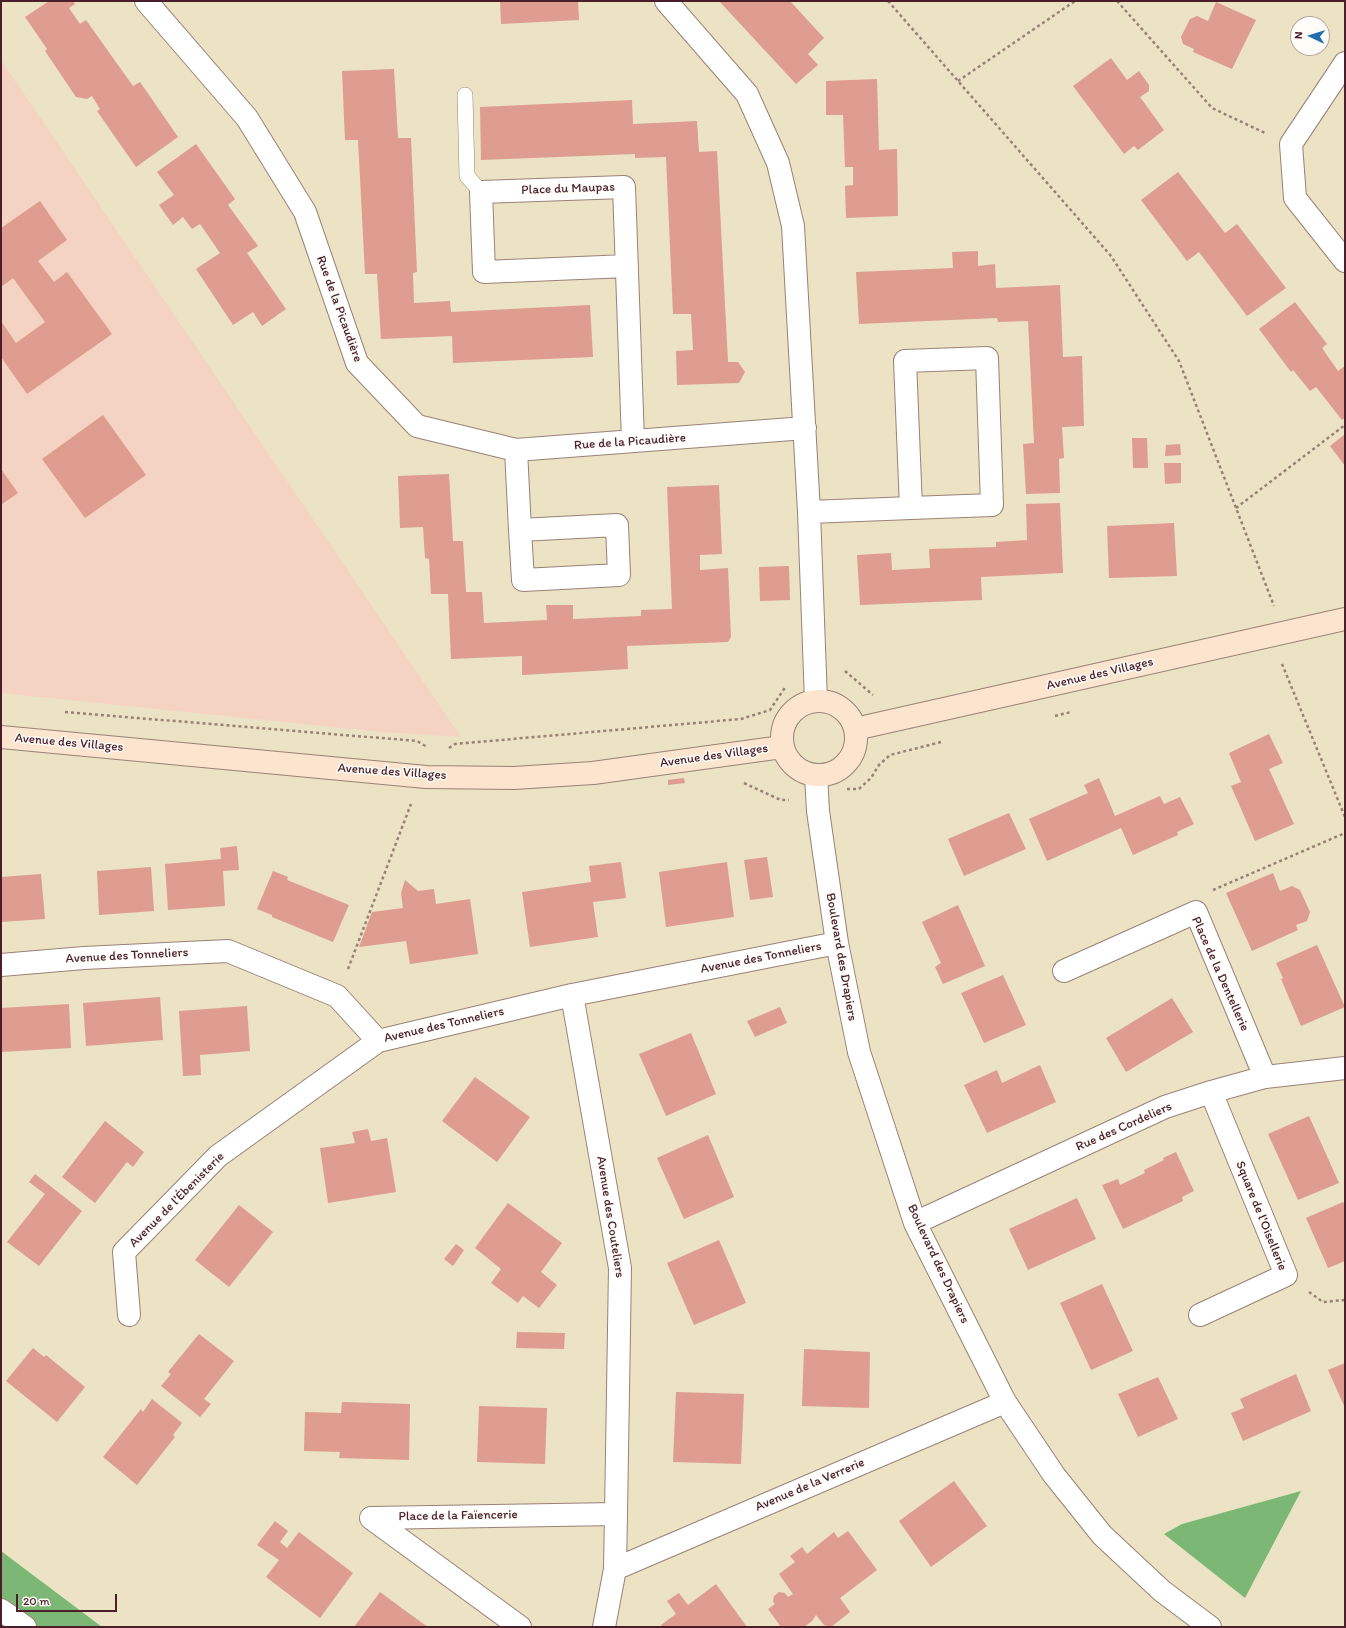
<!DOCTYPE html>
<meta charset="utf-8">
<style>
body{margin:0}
#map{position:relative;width:1346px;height:1628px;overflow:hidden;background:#ebe3c3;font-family:Itim,sans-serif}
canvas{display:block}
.frame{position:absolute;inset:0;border:2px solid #4a1f2b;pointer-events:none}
.north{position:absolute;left:1290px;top:16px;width:40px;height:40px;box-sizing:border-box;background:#fdfcf7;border:1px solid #b5a4a5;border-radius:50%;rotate:274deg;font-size:11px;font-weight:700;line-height:16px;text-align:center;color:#4a1f2b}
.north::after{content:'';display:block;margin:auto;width:14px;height:18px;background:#1f6fb2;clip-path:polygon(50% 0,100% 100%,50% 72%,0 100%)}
.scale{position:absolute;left:16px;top:1594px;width:101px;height:18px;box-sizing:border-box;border:2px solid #4a1f2b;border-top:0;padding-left:5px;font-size:12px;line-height:14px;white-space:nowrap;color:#4a1f2b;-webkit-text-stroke:3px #fdfcf7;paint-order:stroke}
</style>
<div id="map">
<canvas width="1346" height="1628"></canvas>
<div class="frame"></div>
<div class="north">N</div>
<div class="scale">20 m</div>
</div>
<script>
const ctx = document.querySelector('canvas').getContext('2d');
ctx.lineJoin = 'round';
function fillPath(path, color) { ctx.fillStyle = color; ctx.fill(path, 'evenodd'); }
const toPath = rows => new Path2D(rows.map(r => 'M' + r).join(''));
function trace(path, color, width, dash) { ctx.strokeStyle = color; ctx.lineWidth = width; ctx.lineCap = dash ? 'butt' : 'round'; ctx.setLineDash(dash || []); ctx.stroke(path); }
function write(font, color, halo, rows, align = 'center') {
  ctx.font = font + ' Itim,sans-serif'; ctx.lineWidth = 3; ctx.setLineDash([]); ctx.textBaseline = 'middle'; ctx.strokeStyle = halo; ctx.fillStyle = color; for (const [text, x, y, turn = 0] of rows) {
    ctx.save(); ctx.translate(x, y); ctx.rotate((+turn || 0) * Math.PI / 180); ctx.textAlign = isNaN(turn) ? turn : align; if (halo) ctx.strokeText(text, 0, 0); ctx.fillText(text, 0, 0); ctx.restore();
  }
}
fillPath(toPath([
 [1,60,461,737,382,732,1,693]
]), '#f5d3c2');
fillPath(toPath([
 [1301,1491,1245,1598,1164,1534,1182,1524],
 [1,1551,102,1627,1,1627]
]), '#7db775');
fillPath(toPath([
 [49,1,73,1,75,4,69,8,80,24,86,20,133,86,140,82,178,137,136,167,97,111,100,109,92,96,87,99,76,97,45,51,47,49,25,17],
 [500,1,578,1,579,20,501,24],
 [719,1,790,1,824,38,808,54,818,65,796,84],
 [1216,2,1256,20,1232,69,1193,52,1194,49,1183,44,1181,37,1190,19,1197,16,1208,21],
 [1111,58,1127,80,1139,71,1149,85,1149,91,1140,97,1164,130,1138,150,1134,146,1124,154,1073,86],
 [394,69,398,138,411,138,417,272,413,273,414,303,450,301,451,312,590,305,593,357,453,363,452,336,381,339,377,274,365,274,358,140,345,140,342,71],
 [877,79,879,150,897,149,898,216,846,218,845,186,853,185,853,167,845,167,843,115,826,115,826,81],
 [632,100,633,124,697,121,699,152,717,151,728,362,738,362,745,372,739,383,677,385,676,351,693,350,691,314,673,314,666,157,635,158,635,154,481,160,480,107],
 [196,144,235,199,228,205,258,246,247,253,286,309,262,326,253,312,233,325,196,269,220,253,200,224,192,229,183,217,173,225,159,205,174,195,157,172],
 [1178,172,1225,233,1237,224,1286,288,1247,316,1199,252,1187,261,1141,200],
 [40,201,67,240,38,261,54,282,67,272,112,334,27,394,1,357,1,321,16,343,45,322,13,278,1,287,1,228],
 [978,251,978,266,995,264,996,288,1060,285,1063,357,1082,356,1084,426,1062,427,1064,458,1059,459,1060,493,1026,494,1023,444,1034,443,1028,321,998,322,997,318,859,324,856,272,953,268,952,252],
 [1295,302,1327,344,1322,348,1338,371,1345,366,1345,418,1342,420,1316,387,1310,391,1293,370,1291,372,1259,329],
 [103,415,146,475,85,518,42,459],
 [1345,434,1345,466,1330,446],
 [1132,438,1147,438,1148,468,1133,468],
 [1180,444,1181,455,1165,456,1166,445],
 [1164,463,1181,463,1181,483,1165,484],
 [1,469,18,493,1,505],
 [449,474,453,541,463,541,466,592,482,592,484,623,547,620,546,605,573,605,573,619,641,616,641,610,672,609,667,487,719,485,722,554,700,555,700,570,728,568,731,637,728,642,627,646,628,669,522,675,522,656,451,659,448,594,431,594,429,559,425,558,423,527,400,528,398,476],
 [1060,503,1063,573,981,577,982,600,860,605,857,555,891,553,892,570,930,568,929,549,996,547,996,542,1027,540,1026,504],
 [1174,523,1177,576,1109,578,1107,526],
 [789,566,790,600,760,601,759,567],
 [1269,734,1283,763,1269,769,1294,824,1255,841,1231,786,1241,782,1229,753],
 [684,778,685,783,668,785,668,780],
 [1099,778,1115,816,1160,796,1164,804,1180,797,1194,824,1177,832,1178,835,1133,855,1121,828,1047,861,1029,819,1088,793,1084,785],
 [1009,813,1026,849,964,876,948,839],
 [237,846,239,870,223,871,225,906,168,910,165,864,221,859,220,848],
 [767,857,773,897,750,900,744,860],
 [621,862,626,898,593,902,598,937,530,947,522,892,591,882,589,866],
 [727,862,734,917,666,927,659,872],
 [151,867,154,911,99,915,97,871],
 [273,871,288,877,287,880,349,905,333,942,272,917,272,915,257,909],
 [1273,873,1280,891,1292,886,1300,890,1310,912,1307,921,1296,925,1298,930,1252,951,1226,893],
 [41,874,45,919,1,922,1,877],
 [405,880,418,891,434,889,436,904,470,899,478,954,410,964,406,941,359,947,372,912,403,908,401,893],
 [958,905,985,966,943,984,935,967,941,963,922,922],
 [1317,945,1345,1007,1301,1026,1281,979,1283,978,1276,963],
 [1003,975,1026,1025,984,1043,961,993],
 [160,997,163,1040,86,1046,83,1003],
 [1172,998,1193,1032,1126,1072,1106,1038],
 [69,1004,71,1048,1,1052,1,1008],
 [247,1006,250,1051,200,1055,201,1075,183,1076,179,1011],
 [780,1007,787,1023,755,1037,747,1021],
 [691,1033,716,1094,666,1116,639,1054],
 [1040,1065,1056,1102,987,1133,964,1085,997,1070,1002,1083],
 [475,1077,530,1117,497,1162,442,1121],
 [1309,1116,1339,1183,1298,1200,1268,1134],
 [105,1121,144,1152,133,1167,127,1162,95,1203,62,1177],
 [368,1129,371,1141,387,1138,396,1192,328,1203,320,1148,355,1143,352,1132],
 [708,1135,734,1197,684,1219,657,1158],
 [1176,1152,1194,1191,1182,1197,1183,1201,1123,1229,1102,1185,1118,1179,1120,1185,1145,1173,1144,1170,1164,1160,1163,1158],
 [35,1174,82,1211,39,1266,7,1242,45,1194,29,1182],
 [1077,1198,1096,1239,1028,1270,1009,1229],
 [1343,1202,1345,1205,1345,1261,1328,1268,1306,1218],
 [508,1203,562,1243,541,1272,557,1285,539,1308,523,1296,518,1303,491,1283,501,1269,475,1248],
 [239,1205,273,1232,229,1287,195,1260],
 [719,1240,746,1303,694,1325,667,1263],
 [456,1244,464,1250,453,1266,444,1259],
 [1102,1284,1133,1351,1091,1370,1060,1303],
 [517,1332,565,1333,564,1349,516,1348],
 [199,1334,234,1361,204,1399,211,1404,200,1417,161,1386,171,1374,168,1372],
 [33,1348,44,1357,46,1355,85,1387,57,1422,6,1381],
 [804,1349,870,1352,869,1408,802,1406],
 [1345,1363,1345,1408,1328,1370],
 [1296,1374,1311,1411,1243,1441,1231,1413,1244,1408,1240,1399],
 [1158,1377,1178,1419,1138,1437,1118,1394],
 [676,1392,744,1394,741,1464,673,1462],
 [152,1399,182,1423,173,1435,175,1437,137,1485,103,1457,141,1409,143,1412],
 [342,1402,410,1404,409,1460,339,1458,340,1452,304,1451,305,1412,341,1413],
 [479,1406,547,1408,545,1464,477,1462],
 [954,1481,987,1526,931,1567,899,1521],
 [275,1521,288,1531,280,1542,287,1548,299,1532,353,1573,320,1618,266,1577,279,1560,257,1545],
 [848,1531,877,1570,840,1598,850,1612,831,1627,824,1625,816,1615,812,1621,804,1627,781,1627,768,1609,775,1604,773,1602,774,1596,779,1592,785,1593,788,1597,793,1594,779,1574,795,1562,790,1556,802,1547,807,1554,834,1532,838,1538],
 [716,1584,747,1627,663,1627,661,1625,676,1614,667,1601,679,1593,688,1605],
 [380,1592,407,1612,428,1627,354,1627]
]), '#de9d8f');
const lane = toPath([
 [465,95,467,176,481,192]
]);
const street = toPath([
 [146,1,247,118,305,212,357,363,417,426,516,450,805,428],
 [666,1,747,94,778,163,793,226,809,512,816,701],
 [1345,63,1291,144,1295,198,1345,261],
 [627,266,484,272,481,192,624,187,633,441],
 [516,450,520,530,523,580,619,575,617,525,520,530],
 [809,512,911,508,992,505,987,358,905,361,911,508],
 [816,775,818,811,837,943,859,1052,915,1223,1005,1402,1054,1475,1102,1535,1162,1591,1210,1627],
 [1,965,84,958,228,951,337,996,378,1041,572,995,837,943],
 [1064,971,1196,912,1265,1077],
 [572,995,620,1268,616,1514],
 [915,1223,1165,1107,1211,1092,1265,1077,1345,1068],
 [129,1315,124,1252,218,1156,378,1041],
 [1200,1315,1286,1275,1211,1092],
 [615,1569,1005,1402],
 [1,1610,25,1627],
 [520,1627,371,1518,616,1514,615,1569,604,1627]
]);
const secondary = toPath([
 '782 738a37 37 0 1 1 74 0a37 37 0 1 1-74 0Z',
 [855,729,1345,619],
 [1,737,426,777,514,778,593,773,782,747]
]);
trace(lane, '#9a8177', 16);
trace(street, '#9a8177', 24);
trace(secondary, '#9a8177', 24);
trace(toPath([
 [888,1,1111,256,1179,361,1274,606],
 [1117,1,1212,108,1265,133],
 [958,81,1075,1],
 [1236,508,1345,425],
 [1282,664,1345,817],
 [845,671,873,695],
 [65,712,417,741,427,747],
 [1055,716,1071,712],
 [449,748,455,744,741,719,770,710,786,686],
 [744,783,772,796,781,800,789,800],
 [847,789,859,789,871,778,879,765,890,755,941,742],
 [1213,890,1345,833],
 [348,969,411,804],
 [1309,1292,1323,1302,1345,1300]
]), '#9a8177', 2.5, [3, 3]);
trace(lane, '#fff', 15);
trace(street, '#fff', 22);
trace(secondary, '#fbe5cf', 22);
write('13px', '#4a1f2b', '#fdfcf7', [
 ["Place du Maupas",568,189,-2],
 ["Rue de la Picaudière",339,309,70],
 ["Rue de la Picaudière",630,442,-4],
 ["Avenue des Villages",1100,674,-13],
 ["Avenue des Villages",69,743,5],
 ["Avenue des Villages",714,756,-8],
 ["Avenue des Villages",392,772,4],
 ["Avenue des Tonneliers",127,956,-3],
 ["Boulevard des Drapiers",841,957,80],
 ["Avenue des Tonneliers",761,958,-11],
 ["Place de la Dentellerie",1220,974,66],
 ["Avenue des Tonneliers",444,1025,-13],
 ["Rue des Cordeliers",1124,1127,-24],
 ["Avenue de l'Ébenisterie",177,1200,-45],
 ["Square de l'Oisellerie",1261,1216,68],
 ["Avenue des Couteliers",610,1217,81],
 ["Boulevard des Drapiers",938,1264,65],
 ["Avenue de la Verrerie",810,1485,-23],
 ["Place de la Faïencerie",458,1516,-1]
]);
</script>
